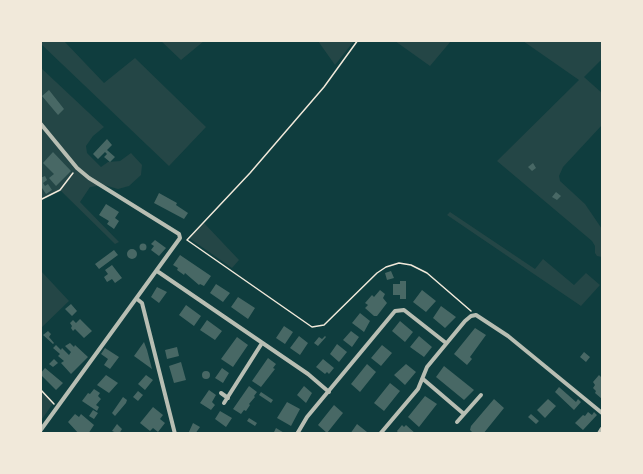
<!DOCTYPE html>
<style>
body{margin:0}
#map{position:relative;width:643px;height:474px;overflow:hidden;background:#0f3d3e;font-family:Signika,sans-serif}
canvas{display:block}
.frame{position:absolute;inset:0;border:42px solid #f1e9da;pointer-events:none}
</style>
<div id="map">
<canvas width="643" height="474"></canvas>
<div class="frame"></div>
</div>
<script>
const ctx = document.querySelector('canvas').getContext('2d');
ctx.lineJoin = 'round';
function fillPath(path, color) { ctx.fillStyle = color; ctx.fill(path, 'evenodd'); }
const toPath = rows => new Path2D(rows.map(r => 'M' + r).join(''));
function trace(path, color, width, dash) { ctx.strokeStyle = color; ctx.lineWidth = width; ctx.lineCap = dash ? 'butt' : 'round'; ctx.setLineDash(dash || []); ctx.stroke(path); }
fillPath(toPath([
 [40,41,64,41,104,83,135,58,206,127,169,166,41,44],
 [161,41,204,41,181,60],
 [318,41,354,41,335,65],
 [395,41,451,41,430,66],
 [523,41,602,41,602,59,584,77,602,93,602,125,563,167,559,176,560,181,585,204,602,229,602,257,597,256,595,253,595,246,592,241,497,161,579,80],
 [40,67,104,127,93,136,86,146,87,153,101,167,108,162,120,161,131,153,142,165,141,175,129,186,118,189,104,185,90,187,80,202,119,242,115,244,60,190,41,200],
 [450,212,535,269,543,259,574,285,586,273,600,285,581,306,447,215],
 [204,223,239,260,232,268,189,238],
 [41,271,69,301,41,328],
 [40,388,54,402,42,419,41,417]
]), '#244646');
fillPath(toPath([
 [49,90,64,109,58,115,42,96],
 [107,139,112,145,107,150,115,157,110,162,104,157,107,154,105,152,98,159,93,154],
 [53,152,71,171,56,186,49,178,54,174,43,163],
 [533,163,536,168,532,171,528,167],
 [45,176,47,180,43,183,45,186,48,184,52,190,46,194,40,185,40,178],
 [556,192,561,196,557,200,552,197],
 [159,193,177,203,176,205,188,213,184,219,154,203],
 [106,204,119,212,115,218,119,221,114,229,107,224,109,221,99,215],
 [155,240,166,248,159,256,151,250,154,246,151,244],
 '139.5 247a3.5 3.5 0 1 1 7 0a3.5 3.5 0 1 1-7 0Z',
 '127 254a5 5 0 1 1 10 0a5 5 0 1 1-10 0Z',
 [114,250,118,255,99,269,95,264],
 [180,255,211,276,204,286,200,284,199,285,185,273,184,275,177,270,178,268,173,265],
 [112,265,122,278,115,283,112,279,107,282,104,277,108,274,105,270],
 [391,271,394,278,387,280,385,273],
 [400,281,406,281,406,299,400,299,400,295,393,295,393,284,400,284],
 [216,284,230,293,223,302,210,293],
 [157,287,167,292,159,303,151,297],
 [380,290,385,294,383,298,387,303,377,316,374,316,365,308,368,305,365,303,372,295,374,297],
 [422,290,436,301,426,312,413,302],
 [238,297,255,308,248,319,231,307],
 [71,304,77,311,72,316,65,309],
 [186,305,201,316,194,326,179,315],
 [441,306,456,317,445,328,433,318],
 [360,313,370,321,364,332,352,323],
 [80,319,92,331,84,338,75,329,73,331,71,328,72,326,70,323,73,320,76,323],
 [207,320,222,331,215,340,200,330],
 [400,321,413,332,405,342,392,331],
 [284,326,293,332,285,344,276,338],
 [475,328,486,335,470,357,472,359,467,365,454,354],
 [48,331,51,334,49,337,54,343,53,344,43,335],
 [351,331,359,337,352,347,343,340],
 [299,336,308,343,300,355,290,348],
 [325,336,326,337,318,346,314,343,319,337,322,339],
 [419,336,432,347,424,357,410,347],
 [237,337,248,345,233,367,221,359],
 [144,342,147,350,152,369,134,356],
 [70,343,74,347,75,345,88,357,71,374,61,363,64,361,58,356,60,354,53,348,56,345,61,350,62,348,69,355,71,352,65,346],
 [337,344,347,352,339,362,330,354],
 [382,345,392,353,381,366,371,358],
 [177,347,179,356,167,359,165,350],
 [105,348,119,357,110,369,104,365,108,359,101,354],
 [584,352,590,357,586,362,580,357],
 [268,358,276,364,273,368,275,369,261,387,252,381],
 [54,359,58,363,53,367,49,364],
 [323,359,334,368,329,374,327,372,325,374,316,367],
 [181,362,186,380,174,383,169,366],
 [367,364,376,372,360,392,351,384],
 [406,364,416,372,405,385,394,375],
 [444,366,474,390,464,400,436,377],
 [45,368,63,383,56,390,40,374],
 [222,368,229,373,223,383,215,378],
 '202 375a4 4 0 1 1 8 0a4 4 0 1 1-8 0Z',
 [106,375,118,383,109,393,97,385],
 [146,375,153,380,145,390,138,384],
 [599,375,602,378,602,399,595,393,596,391,593,388,595,385,593,382],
 [390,383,400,391,384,411,374,403],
 [249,386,257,392,254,396,255,397,249,404,250,405,246,411,244,410,241,414,233,409],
 [304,386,312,393,306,403,297,395],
 [559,387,576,402,578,399,581,402,574,410,555,392],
 [94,389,100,393,98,396,101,399,96,405,99,407,97,411,82,401,88,393,90,394],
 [209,390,216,395,212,402,215,405,211,410,200,403],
 [138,391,143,395,138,401,133,397],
 [261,392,273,400,271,403,259,395],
 [425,396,437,404,419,427,408,417],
 [123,397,127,400,126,403,115,416,112,413],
 [494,399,504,408,483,434,474,434,470,430,471,426],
 [548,399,556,406,545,418,537,410],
 [287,402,300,409,291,426,277,418],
 [334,405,343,413,327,433,318,425],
 [153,407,163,415,160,419,165,423,158,432,153,428,150,431,140,423],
 [93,410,98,413,94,419,89,416],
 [220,411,232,418,226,427,215,419],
 [588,412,592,415,594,412,597,415,583,430,575,423,583,415,585,416],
 [75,414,79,417,81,414,94,425,88,434,79,434,68,422],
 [531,414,539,421,536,424,528,417],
 [249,418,257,423,255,426,247,421],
 [193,423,200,427,195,434,188,434],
 [117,424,122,429,119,434,112,431],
 [357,424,367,432,366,434,350,434],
 [402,425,404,427,406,425,416,434,399,434,397,431],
 [276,428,286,434,273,434]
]), '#486865');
trace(toPath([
 [40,200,60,190,73,173],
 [187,240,312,327,324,325,377,273,386,267,399,263,411,265,427,273,471,311],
 [187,240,250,173,324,87,358,40],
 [40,389,54,404]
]), '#f1e9da', 1.5);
trace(toPath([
 [40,123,77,168,89,178,179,234,180,238,40,431],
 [157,271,308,374,329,392],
 [137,299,142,303,175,434],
 [423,379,464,414],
 [221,393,228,398],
 [224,403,262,343],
 [457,422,481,395],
 [297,434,307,417,395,311,404,310,446,343],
 [380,434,418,389,427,367,465,321,471,316,476,315,508,336,602,413]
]), '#b8beb3', 4);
trace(toPath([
 [599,434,602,429]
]), '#b8beb3', 4.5);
</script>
